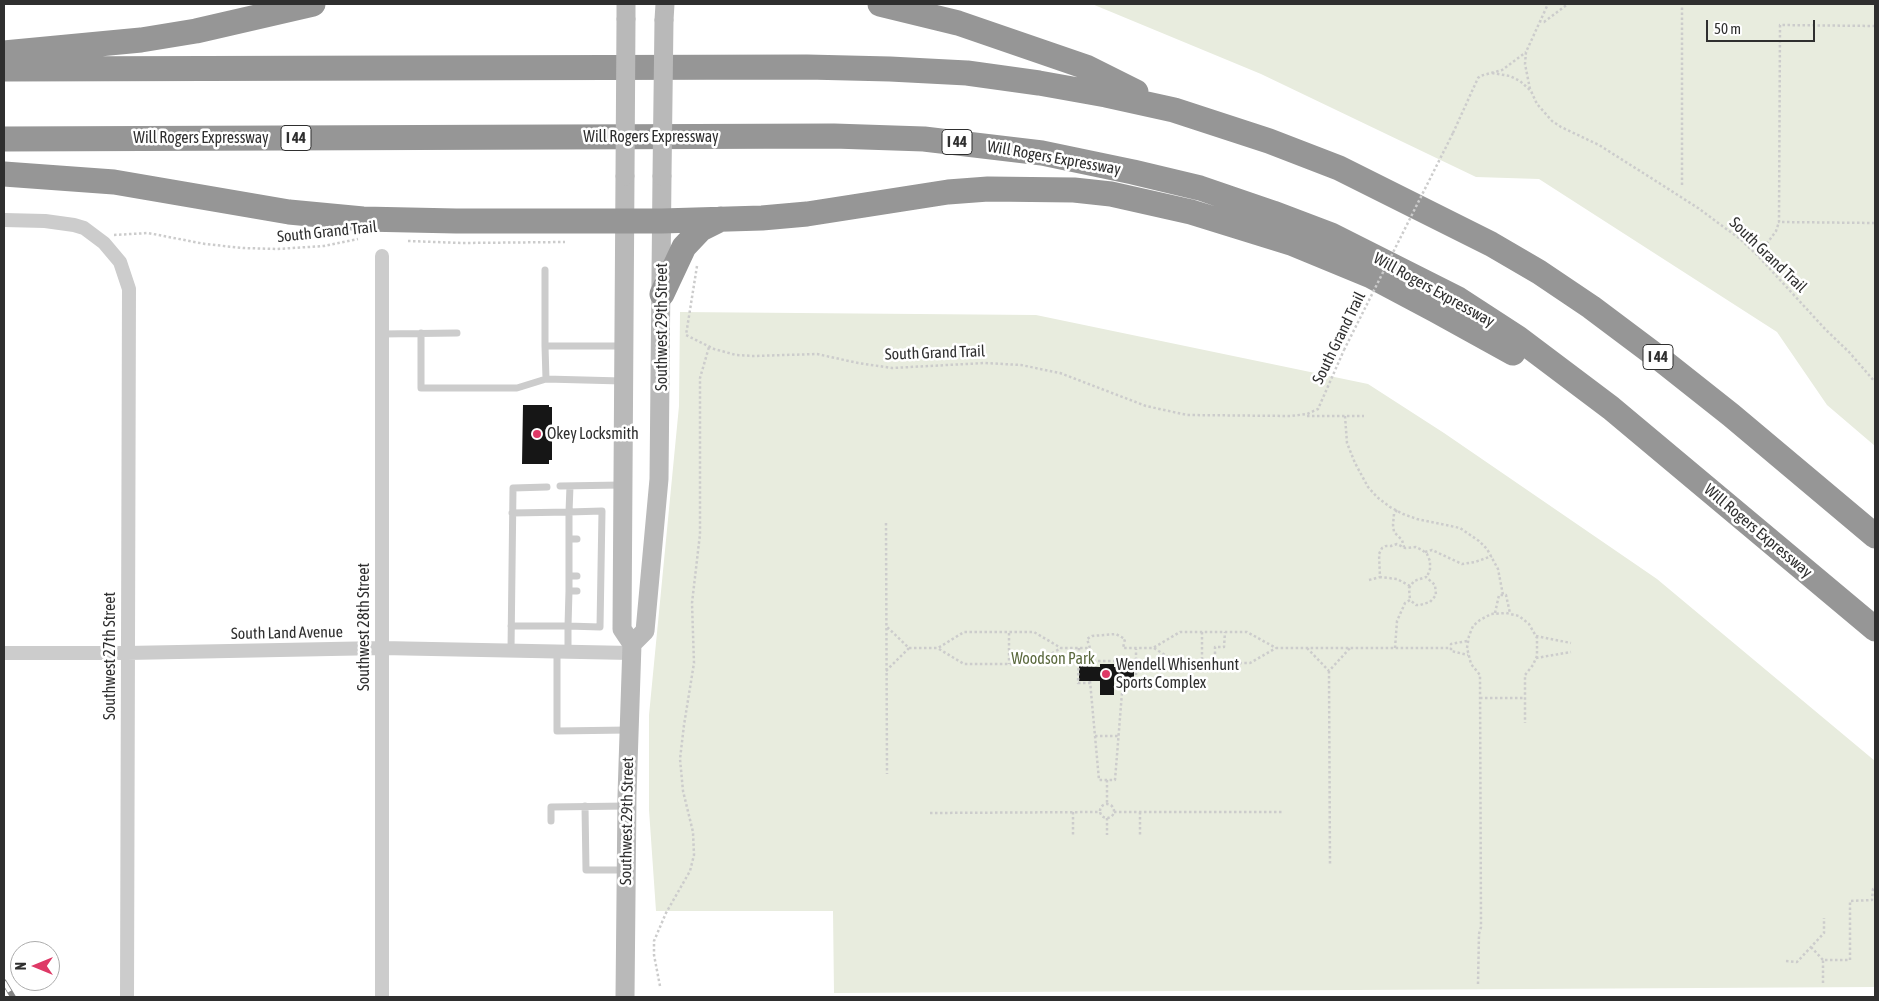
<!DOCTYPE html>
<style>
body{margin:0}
#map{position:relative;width:1879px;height:1001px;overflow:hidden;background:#fff;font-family:"Asap Condensed",sans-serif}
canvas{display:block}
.frame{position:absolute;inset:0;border:5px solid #2f2f2f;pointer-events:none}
.north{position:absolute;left:10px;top:941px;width:50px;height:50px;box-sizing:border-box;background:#fff;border:1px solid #acacac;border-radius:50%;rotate:270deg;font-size:14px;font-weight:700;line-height:20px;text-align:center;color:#2f2f2f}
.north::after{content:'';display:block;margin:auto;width:18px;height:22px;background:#de3966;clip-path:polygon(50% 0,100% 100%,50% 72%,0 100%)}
.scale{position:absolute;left:1706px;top:20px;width:109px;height:22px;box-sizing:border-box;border:2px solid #2f2f2f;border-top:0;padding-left:6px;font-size:15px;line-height:18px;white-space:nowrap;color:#2f2f2f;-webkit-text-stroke:4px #fff;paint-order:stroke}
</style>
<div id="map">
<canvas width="1879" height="1001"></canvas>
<div class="frame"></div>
<div class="north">N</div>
<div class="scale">50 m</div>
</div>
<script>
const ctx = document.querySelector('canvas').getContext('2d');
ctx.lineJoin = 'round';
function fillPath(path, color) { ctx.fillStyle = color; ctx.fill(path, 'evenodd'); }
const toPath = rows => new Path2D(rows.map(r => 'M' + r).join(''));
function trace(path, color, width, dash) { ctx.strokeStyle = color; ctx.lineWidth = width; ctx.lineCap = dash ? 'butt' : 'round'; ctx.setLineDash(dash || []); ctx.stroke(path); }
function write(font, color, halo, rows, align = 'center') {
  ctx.font = font + ' "Asap Condensed",sans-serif'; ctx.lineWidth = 5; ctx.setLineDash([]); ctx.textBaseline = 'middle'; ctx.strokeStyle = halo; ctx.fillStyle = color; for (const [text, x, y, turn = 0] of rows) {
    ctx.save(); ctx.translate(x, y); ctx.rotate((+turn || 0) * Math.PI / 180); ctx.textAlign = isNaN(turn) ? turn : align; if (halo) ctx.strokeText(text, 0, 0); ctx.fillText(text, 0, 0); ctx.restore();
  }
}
fillPath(toPath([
 [1092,4,1875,4,1875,446,1827,405,1777,332,1539,179,1476,177,1261,74],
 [680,312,1036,315,1368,384,1444,433,1657,579,1875,761,1875,987,834,993,833,911,656,911,649,810,649,715,679,406]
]), '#e8ecde');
fillPath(toPath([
 [523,405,549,405,549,407,552,407,552,460,549,460,549,464,522,464],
 [1100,664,1114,664,1114,667,1134,667,1134,680,1114,680,1114,695,1100,695,1100,681,1079,681,1079,666,1100,667]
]), '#161616');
trace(toPath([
 [1539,21,1544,22,1568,4],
 [1875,26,1780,25,1779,222,1875,223],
 [1492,73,1510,76,1520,81,1531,91,1537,104,1552,121,1561,127,1599,145,1659,183,1698,208,1740,239,1758,256,1826,330,1849,352,1875,382],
 [1530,89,1525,64,1526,52,1548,4],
 [1453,133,1478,78,1480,76,1502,70,1526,52],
 [1682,185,1682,4],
 [114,235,148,233,205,244,243,248,277,249,324,246,358,239],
 [408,241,462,243,565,242],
 [1758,256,1776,231,1779,222],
 [697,266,686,335,714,349,736,355,754,356,817,354,858,363,892,368,985,363,1021,365,1060,373,1146,406,1187,415,1291,416,1307,414,1318,409,1344,350],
 [1307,416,1364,416],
 [1345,416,1347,443,1355,463,1368,487,1377,497,1390,507,1403,514,1417,519,1460,528,1479,541,1487,549,1498,569,1503,595],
 [1397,510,1394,514,1393,525,1394,532,1402,540,1404,547],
 [886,523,887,774],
 [1425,552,1432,550,1462,564,1475,562,1492,556],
 [1369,580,1380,577],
 [1410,586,1397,579,1380,577,1379,554,1382,548,1386,546,1391,546,1397,544,1405,548,1416,547,1422,550,1427,554,1430,561,1430,569,1427,577],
 [1495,613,1499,595,1506,595,1510,613],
 [1202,632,1202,664],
 [1009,633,1009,664],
 [1536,636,1571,643],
 [1467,641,1451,644,1451,651,1468,655],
 [909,648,938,648,964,632,1034,632,1061,648,1090,648,1087,639,1092,636,1116,634,1125,639,1123,648,1153,648,1180,632,1247,632,1276,648,1451,648],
 [1079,648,1078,683,1090,683],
 [1154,648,1179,664,1250,663,1276,648],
 [1307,648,1329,671,1350,648],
 [1395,648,1397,621,1405,603,1410,600,1416,605,1420,605,1430,602,1436,595,1435,585,1426,577,1414,581,1409,588,1410,600],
 [939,649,964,664,1034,664,1061,648],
 [1536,658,1571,652],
 [1078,661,1136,661],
 [1215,664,1215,647,1224,647,1225,632],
 [886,671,909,648,886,626],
 [1329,671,1330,864],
 [1090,681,1099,780,1115,780,1123,680],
 [1123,682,1136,682,1136,649],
 [1480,698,1525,698],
 [1095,736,1118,736],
 [1107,780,1107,804],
 '1100 811a7 7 0 1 1 14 0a7 7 0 1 1-14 0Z',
 [1073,812,1073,835],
 [1114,812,1283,812],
 [1140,812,1140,835],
 [930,813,1100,812],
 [1107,818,1107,835],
 [1811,947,1823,960],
 [1786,961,1797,962,1824,933,1824,918],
 [1823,983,1823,960,1850,960,1850,901,1872,900,1873,889,1875,889],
 [1478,984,1479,934,1481,927,1480,675,1471,664,1467,648,1469,636,1473,626,1480,620,1491,614,1506,613,1519,616,1529,624,1537,638,1537,656,1533,665,1525,675,1525,723],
 [660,986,654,955,654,941,666,913,690,871,694,855,693,832,683,791,680,759,684,725,694,663,692,603,700,534,700,378,709,347]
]), '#ccc', 2.5, [2.5, 2.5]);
trace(toPath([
 [545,270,545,346,623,346],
 [421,333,421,388,517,388,546,379],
 [382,334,457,333],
 [545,346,546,379,622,381],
 [560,486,622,485],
 [512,513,569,512,602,511,600,627,568,626,569,591,569,512,570,486],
 [569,539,577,539],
 [569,576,577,576],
 [569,591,577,591],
 [511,626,568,626,568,651],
 [511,650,513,488,547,487],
 [557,651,557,731,628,730],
 [585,806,586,870,626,870],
 [551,821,551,807,627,806]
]), '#ccc', 7);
trace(toPath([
 [4,220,45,221,74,225,84,228,104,243,120,262,129,289,127,997],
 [382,256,382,997],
 [4,653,127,653,382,648,631,653]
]), '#ccc', 14);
trace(toPath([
 [626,4,626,19],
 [664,20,665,4],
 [625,176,622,629,632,644,627,795,625,997],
 [632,644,645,631,659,479,662,176]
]), '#b9b9b9', 19);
trace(toPath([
 [880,4,958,23,1086,67,1136,92],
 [4,53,141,40,196,31,313,4],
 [4,69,807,67,890,69,967,73,1039,83,1106,95,1174,110,1269,141,1339,168,1491,244,1539,272,1591,307,1659,358,1731,415,1875,536],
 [4,139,834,136,924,139,1042,153,1133,172,1200,188,1273,213,1331,235,1458,299,1518,338,1611,408,1875,629],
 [4,174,114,182,289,212,363,219,456,221,662,221,762,218,807,214,948,192,988,189,1074,190,1111,194,1191,212,1291,243,1371,276,1435,310,1513,353],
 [662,294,684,247,701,229,721,219]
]), '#969696', 25);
const rail = toPath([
 [4,982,13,997]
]);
trace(rail, '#848484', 5.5);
trace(rail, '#fff', 4, [11]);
trace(toPath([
 [1344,350,1453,133]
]), '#ccc', 2.5, [2.5, 2.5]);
trace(toPath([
 [625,176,626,19],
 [662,176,664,20]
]), '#b9b9b9', 19);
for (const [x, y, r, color] of [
 [537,434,5,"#de3966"],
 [1106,674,5,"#de3966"]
]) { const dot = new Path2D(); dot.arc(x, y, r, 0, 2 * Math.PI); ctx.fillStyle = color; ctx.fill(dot); trace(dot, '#fff', 2); }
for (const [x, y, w] of [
 [296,138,30],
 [957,142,30],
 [1658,357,30]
]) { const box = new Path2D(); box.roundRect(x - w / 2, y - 12.5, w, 25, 4); ctx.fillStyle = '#fff'; ctx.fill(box); trace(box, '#2f2f2f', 1); }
write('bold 15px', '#2f2f2f', null, [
 ["I 44",296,138],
 ["I 44",957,142],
 ["I 44",1658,357]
]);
write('16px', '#2f2f2f', '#fff', [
 ["Will Rogers Expressway",651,137],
 ["Will Rogers Expressway",201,138],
 ["Will Rogers Expressway",1054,158,10],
 ["South Grand Trail",327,232,-6],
 ["South Grand Trail",1768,255,44],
 ["Will Rogers Expressway",1434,290,29],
 ["Southwest 29th Street",662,327,-90],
 ["South Grand Trail",1339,338,-64],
 ["South Grand Trail",935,353,-2],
 ["Will Rogers Expressway",1758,531,40],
 ["Southwest 28th Street",364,627,-90],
 ["South Land Avenue",287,633,-1],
 ["Southwest 27th Street",110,656,-90],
 ["Southwest 29th Street",627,821,-89]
]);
write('16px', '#2f2f2f', '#fff', [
 ["Okey Locksmith",547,434],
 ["Wendell Whisenhunt",1116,665],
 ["Sports Complex",1116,683]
], 'left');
write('16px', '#5b693e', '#fff', [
 ["Woodson Park",1053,659]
]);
</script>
